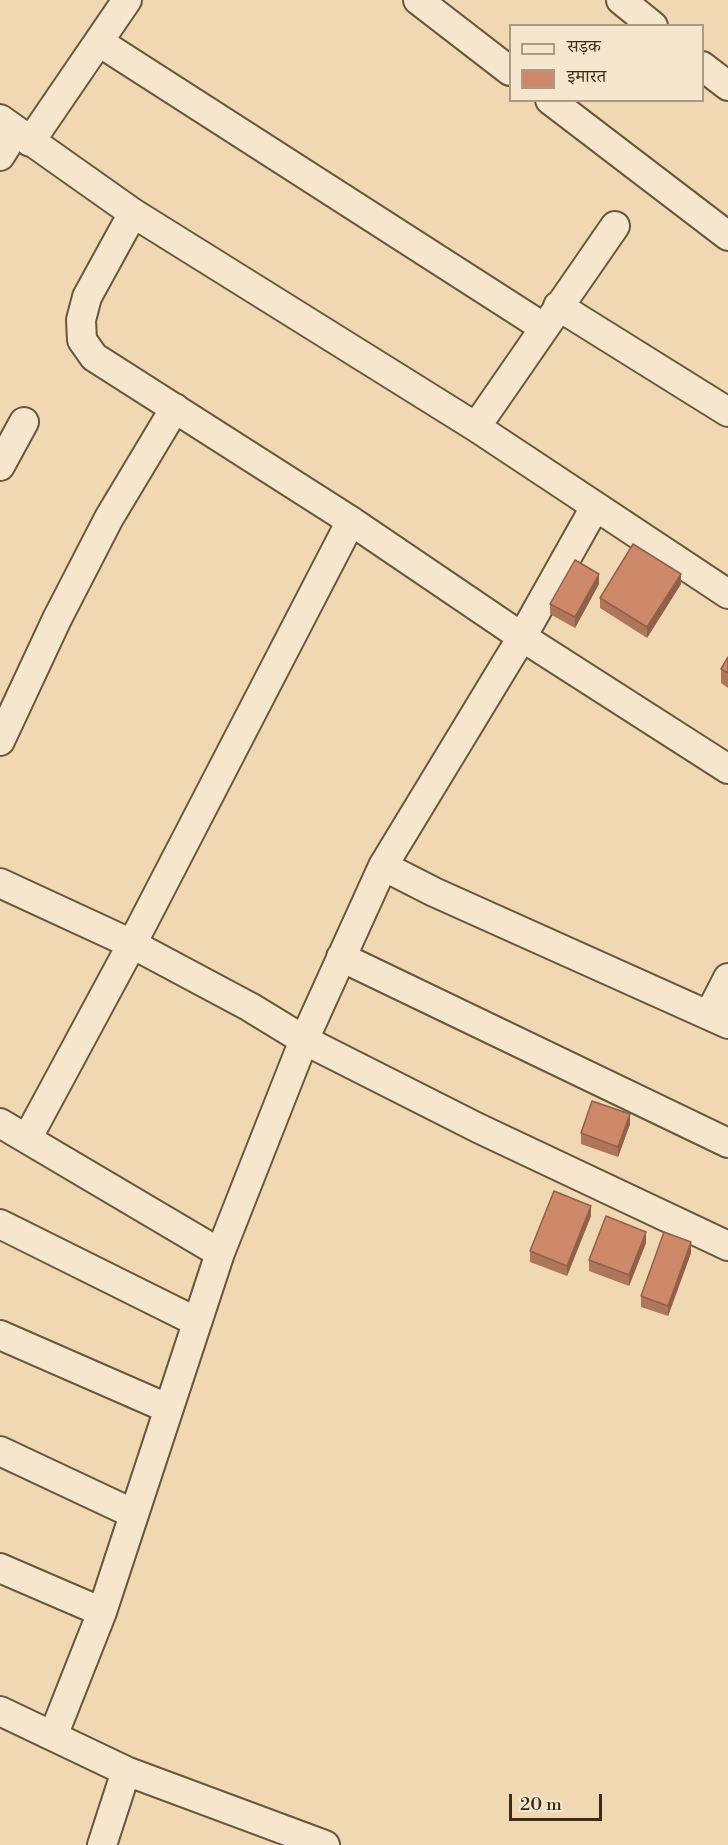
<!DOCTYPE html>
<meta charset="utf-8">
<style>
body{margin:0}
#map{position:relative;width:728px;height:1845px;overflow:hidden;background:#efd8b2;font-family:"Libre Bodoni","Noto Serif Devanagari",serif}
canvas{display:block}
.legend{position:absolute;left:509px;top:24px;width:195px;height:78px;box-sizing:border-box;background:#f5e6cd;border:2px solid #ab9b84;margin:0;padding:8px 10px;list-style:none;font-size:18px;color:#3c2b16}
.legend li{display:flex;align-items:center;gap:12px;height:30px}
.legend b{width:30px;border:2px solid #ab9b84}
.scale{position:absolute;left:509px;top:1794px;width:93px;height:27px;box-sizing:border-box;border:3px solid #3c2b16;border-top:0;padding-left:8px;font-size:18px;line-height:21px;white-space:nowrap;color:#3c2b16;-webkit-text-stroke:4px #f5e6cd;paint-order:stroke}
</style>
<div id="map">
<canvas width="728" height="1845"></canvas>
<ul class="legend">
<li><b style="height:8px;background:#f5e6cd"></b>सड़क</li>
<li><b style="height:16px;background:#cd8969"></b>इमारत</li>
</ul>
<div class="scale">20 m</div>
</div>
<script>
const ctx = document.querySelector('canvas').getContext('2d');
ctx.lineJoin = 'round';
const toPath = rows => new Path2D(rows.map(r => 'M' + r).join(''));
function trace(path, color, width, dash) { ctx.strokeStyle = color; ctx.lineWidth = width; ctx.lineCap = dash ? 'butt' : 'round'; ctx.setLineDash(dash || []); ctx.stroke(path); }
function fillPath(path, color) { ctx.fillStyle = color; ctx.fill(path, 'evenodd'); }
const minor = toPath([
 [418,0,510,71],
 [621,0,653,26],
 [99,42,543,327],
 [702,66,728,86],
 [550,100,728,236],
 [0,119,133,213,476,427,728,594],
 [30,142,127,0],
 [0,156,15,132],
 [133,213,87,297,81,320,82,340,94,357,351,521,522,637,728,769],
 [558,306,728,412],
 [476,427,615,226],
 [0,466,24,422],
 [0,741,57,619,109,518,175,408],
 [383,866,434,892,728,1024],
 [0,883,132,944,250,1007,304,1040,478,1128,728,1246],
 [341,957,728,1143],
 [709,1015,728,978],
 [0,1123,220,1253],
 [27,1139,132,944,351,521],
 [0,1224,197,1322],
 [0,1335,167,1408],
 [0,1451,132,1513],
 [0,1568,102,1612],
 [0,1711,126,1771,325,1845],
 [53,1736,102,1612,220,1253,304,1040,383,866,522,637,595,507],
 [102,1845,126,1771]
]);
trace(minor, '#69563d', 32);
trace(minor, '#f5e6cd', 28);
fillPath(toPath([
 [599,584,575,628,550,614,550,604],
 [681,584,647,638,600,608,600,598],
 [728,657,728,688,721,683,721,669],
 [630,1124,618,1157,581,1144,581,1133],
 [591,1216,567,1276,530,1262,530,1251],
 [646,1243,629,1286,589,1271,589,1260],
 [691,1253,668,1316,641,1307,641,1296]
]), '#b0765a');
fillPath(toPath([
 [599,574,599,584,575,628,575,617],
 [681,574,681,584,647,638,647,627],
 [630,1114,630,1124,618,1157,618,1147],
 [591,1206,591,1216,567,1276,567,1266],
 [646,1232,646,1243,629,1286,629,1275],
 [691,1242,691,1253,668,1316,668,1306]
]), '#90604a');
const building = toPath([
 [633,544,681,574,647,627,600,598,633,544],
 [575,560,599,574,575,617,550,604,575,560],
 [728,657,728,673,721,669,728,657],
 [592,1101,630,1114,618,1147,581,1133,592,1101],
 [554,1191,591,1206,567,1266,530,1251,554,1191],
 [606,1216,646,1232,629,1275,589,1260,606,1216],
 [664,1232,691,1242,668,1306,641,1296,664,1232]
]);
fillPath(building, '#cd8969');
trace(building, '#90604a', 1.5);
</script>
